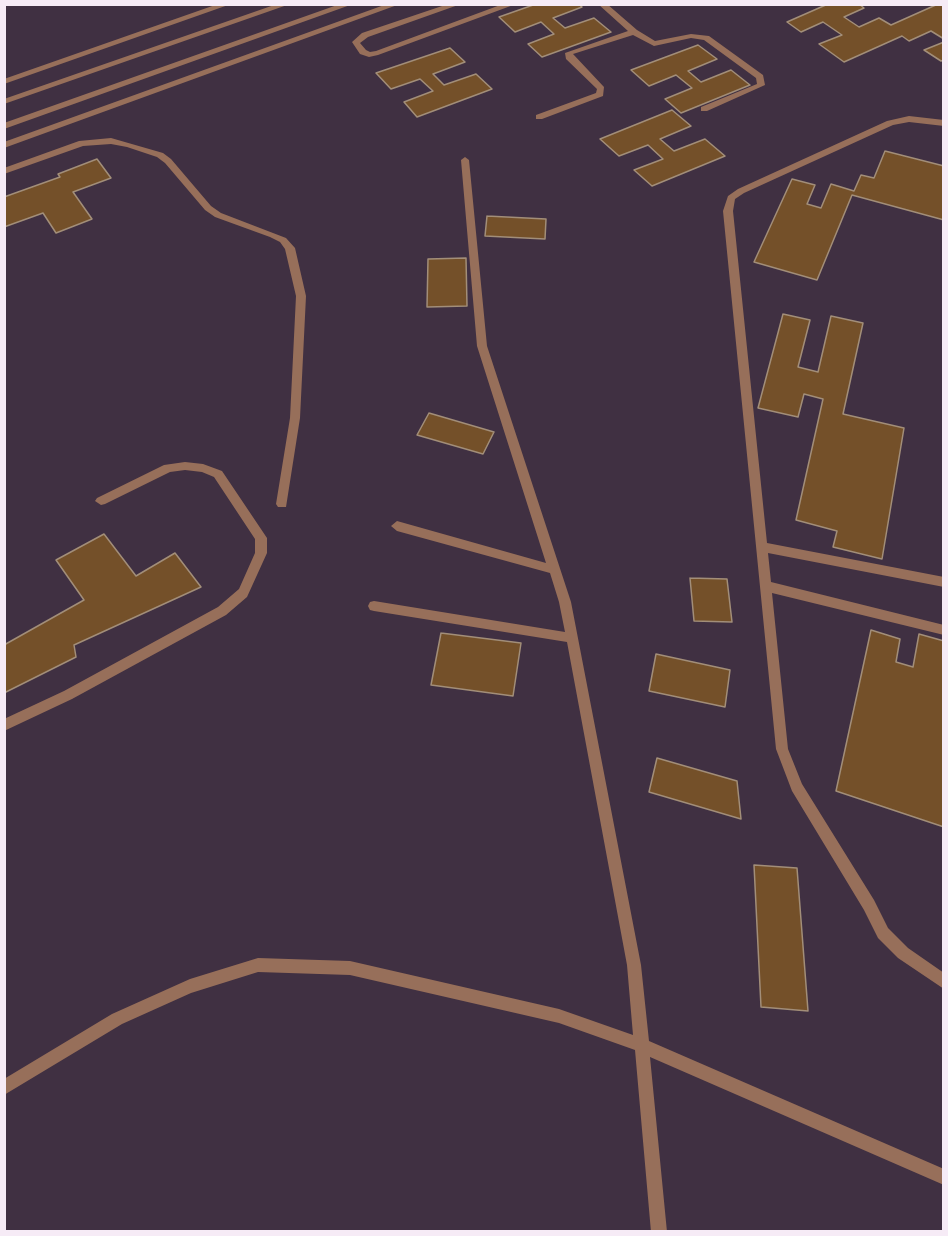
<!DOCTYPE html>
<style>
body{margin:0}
#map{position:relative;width:948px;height:1236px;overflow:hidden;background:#403042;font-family:Cabin,sans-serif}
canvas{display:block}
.frame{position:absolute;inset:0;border:6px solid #f6ebf6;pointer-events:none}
</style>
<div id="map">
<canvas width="948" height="1236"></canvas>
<div class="frame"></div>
</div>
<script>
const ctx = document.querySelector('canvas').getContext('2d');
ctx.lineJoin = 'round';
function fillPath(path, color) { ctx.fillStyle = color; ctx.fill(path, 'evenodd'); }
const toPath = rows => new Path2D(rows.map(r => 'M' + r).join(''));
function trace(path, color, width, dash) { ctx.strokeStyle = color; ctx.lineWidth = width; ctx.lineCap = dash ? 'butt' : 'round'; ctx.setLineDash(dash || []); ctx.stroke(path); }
const building = toPath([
 [536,4,579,4,582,7,553,18,565,28,594,18,611,32,542,57,528,44,554,34,541,22,515,32,499,17,536,4],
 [828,4,859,4,864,8,844,17,859,27,879,18,891,25,938,4,944,4,944,39,931,31,909,41,902,36,844,62,819,44,842,35,823,22,801,32,787,22,828,4],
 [944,42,944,60,941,61,924,50,944,42],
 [698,45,717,59,688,71,701,82,731,70,750,85,681,113,665,99,692,88,676,75,649,86,631,70,698,45],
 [450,48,465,62,433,74,444,85,476,74,492,89,417,117,404,102,433,91,420,79,391,89,376,73,450,48],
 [672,110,691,126,660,139,674,151,705,139,725,156,652,186,634,170,663,159,648,145,619,156,600,139,672,110],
 [885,151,944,166,944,220,852,195,817,280,754,262,792,179,815,185,807,204,821,208,831,184,854,191,861,175,874,178,885,151],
 [97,159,111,178,73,192,92,219,56,233,43,213,4,227,4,197,60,177,58,174,97,159],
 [487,216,546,219,545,239,485,236,487,216],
 [466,258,467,306,427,307,428,259,466,258],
 [783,314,810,320,798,367,818,372,831,316,863,323,843,414,904,428,882,559,833,547,837,531,796,520,823,399,804,394,798,417,758,408,783,314],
 [429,413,494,432,483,454,417,435,429,413],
 [104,534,136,576,175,553,201,587,74,645,76,657,4,693,4,645,84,600,56,560,104,534],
 [690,578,727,579,732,622,694,621,690,578],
 [871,630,900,639,896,662,913,667,919,634,944,641,944,827,836,791,871,630],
 [441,633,521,643,513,696,431,685,441,633],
 [656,654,730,670,725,707,649,691,656,654],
 [657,758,737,781,741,819,649,792,657,758],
 [754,865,797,868,808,1011,761,1007,754,865]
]);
fillPath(building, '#745029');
trace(building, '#a28e79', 1.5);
fillPath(toPath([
 [448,4,461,4,368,37,360,43,366,50,370,52,376,51,503,4,516,4,378,55,369,57,360,54,352,42,362,33,448,4],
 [598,4,607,4,637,30,655,41,691,34,709,36,763,75,765,85,707,111,701,111,701,107,757,84,756,78,704,40,691,38,654,46,633,35,573,54,604,87,603,96,542,119,536,119,536,115,596,93,597,89,566,59,565,53,628,31,598,4],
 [111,138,163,153,171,159,211,206,221,213,286,238,295,248,306,296,300,418,286,507,278,507,276,504,290,418,296,296,285,249,280,242,270,237,215,217,205,210,165,163,157,157,127,147,111,144,83,146,4,174,4,168,79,141,111,138],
 [185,462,203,464,222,471,267,538,267,553,247,597,226,615,72,699,4,731,4,719,64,691,218,607,239,589,255,553,255,539,214,477,202,472,185,470,170,472,105,504,101,505,95,501,97,498,164,465,185,462]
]), '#976f5a');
fillPath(toPath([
 [218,4,231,4,4,84,4,79,218,4],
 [277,4,290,4,4,104,4,99,277,4],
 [340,4,353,4,4,129,4,123,340,4],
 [387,4,400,4,4,148,4,142,387,4],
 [909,116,944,120,944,126,909,122,893,125,744,193,735,199,733,211,767,543,944,577,944,587,768,553,771,582,944,625,944,635,772,593,788,749,802,784,874,900,888,928,908,948,944,973,944,989,898,958,878,938,864,910,792,791,776,749,723,211,728,196,738,189,887,121,909,116],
 [465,157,469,160,487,346,571,602,641,965,649,1041,944,1169,944,1185,650,1057,667,1232,651,1232,635,1050,559,1023,350,975,258,972,191,993,122,1024,4,1095,4,1079,112,1014,190,979,258,958,350,961,559,1009,633,1035,627,965,567,642,374,611,370,610,368,606,370,602,374,601,565,632,559,602,550,573,397,531,391,526,397,521,546,563,477,346,461,160,465,157]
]), '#976f5a');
</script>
